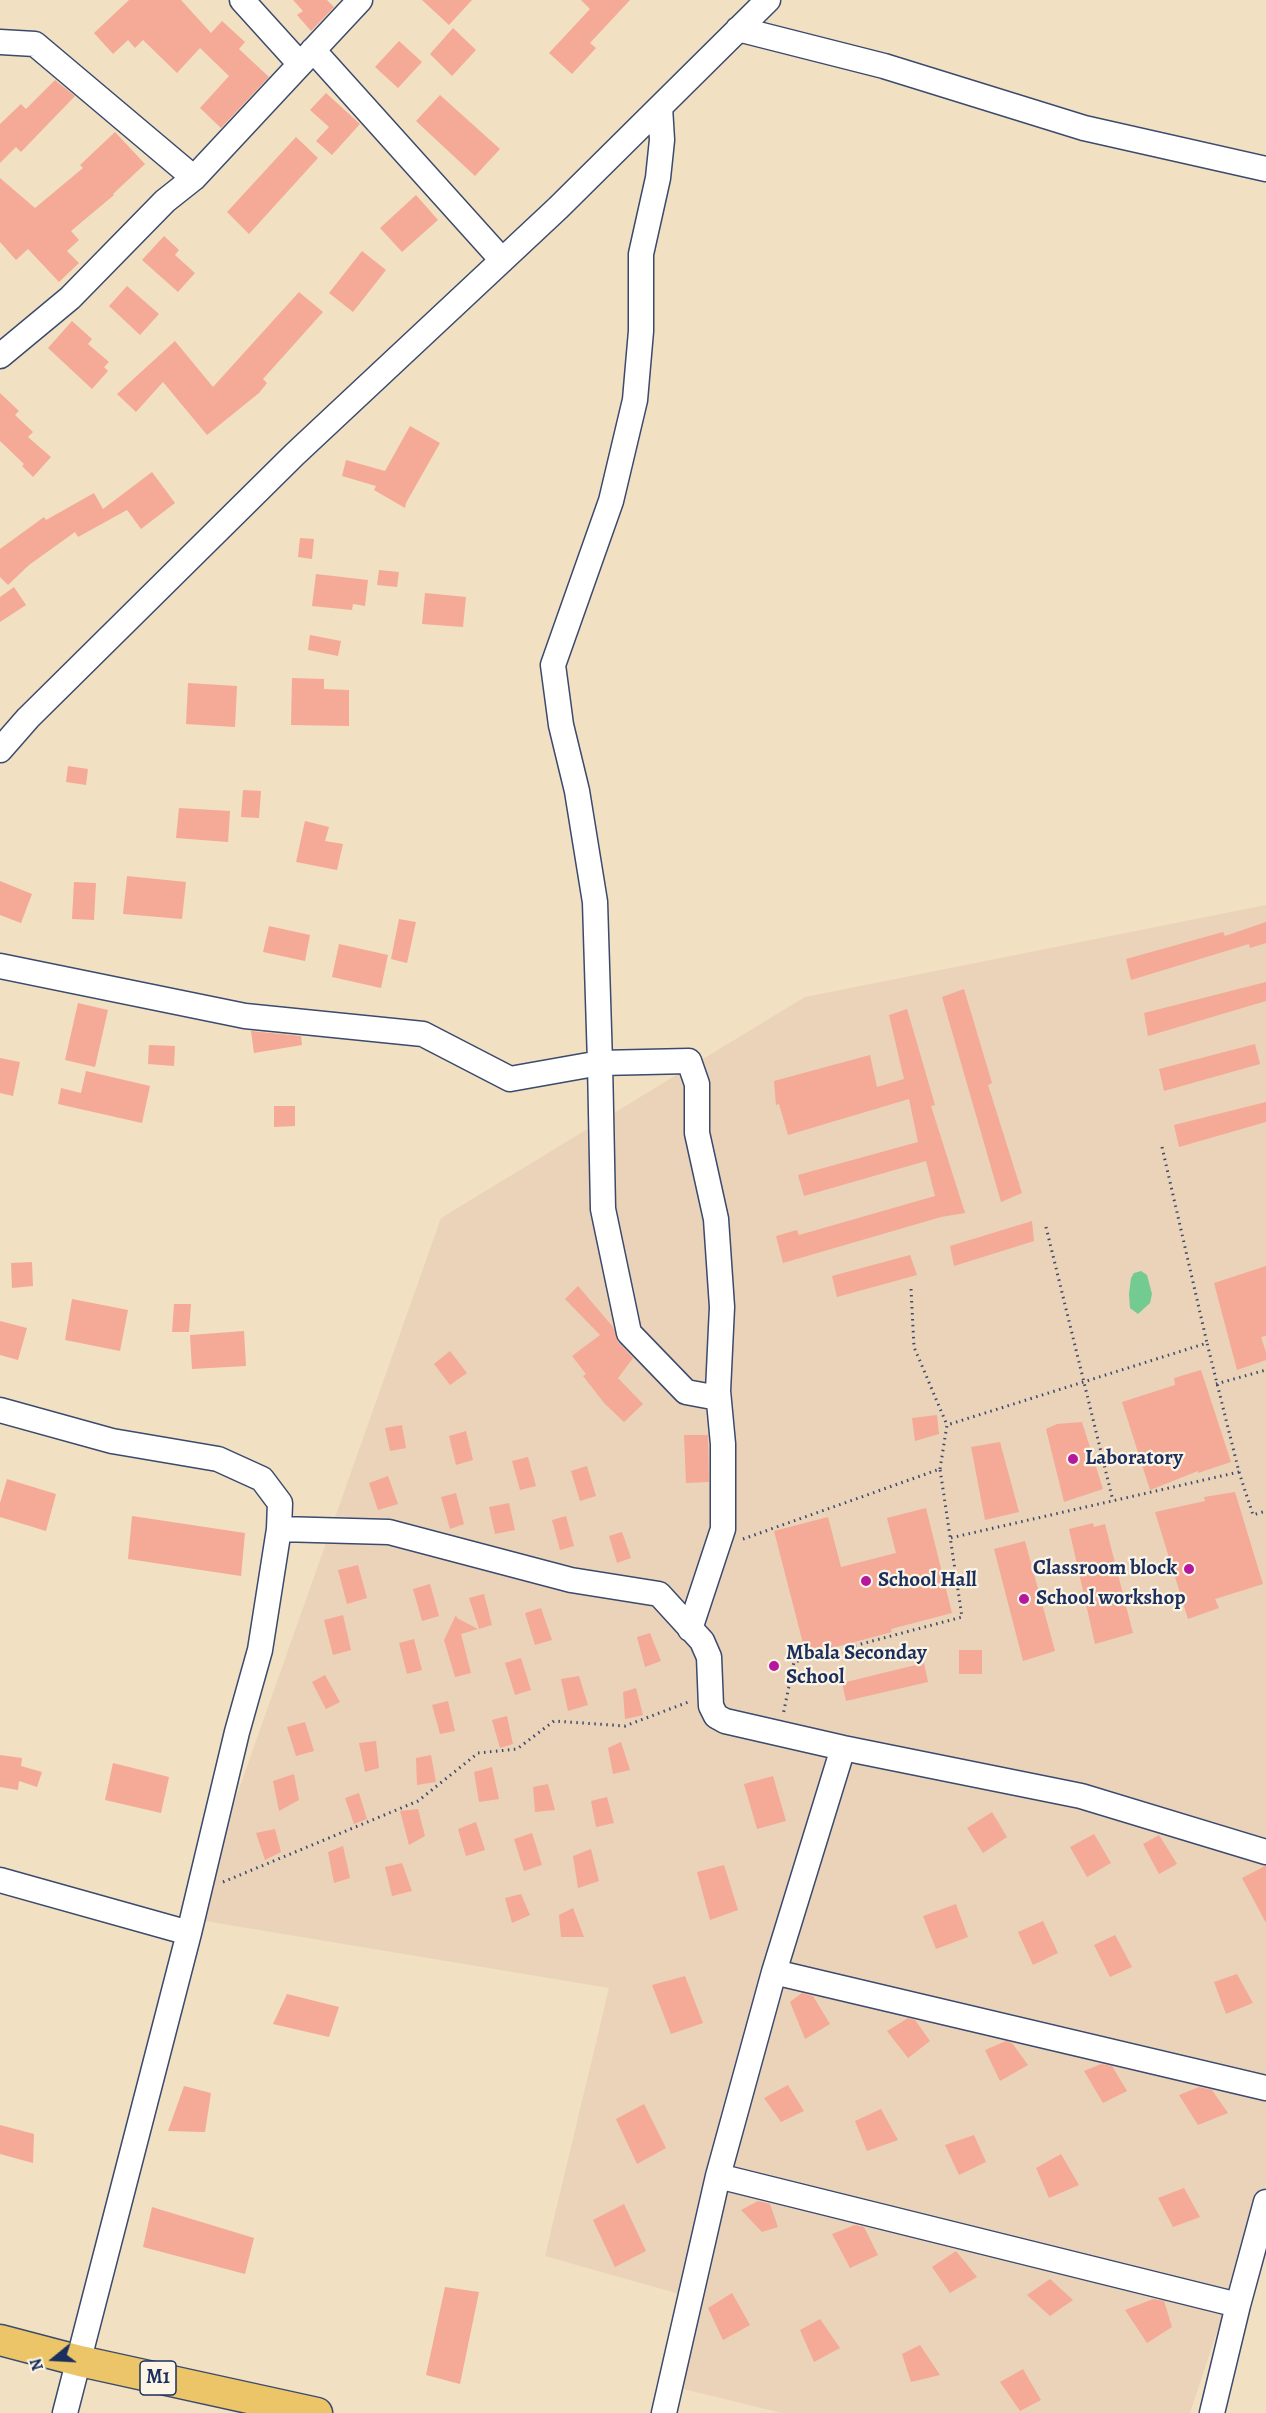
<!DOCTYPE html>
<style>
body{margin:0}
#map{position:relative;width:1266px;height:2413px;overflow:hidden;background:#f1e0c1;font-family:Alegreya,serif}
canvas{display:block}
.north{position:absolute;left:24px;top:2329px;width:60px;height:60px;-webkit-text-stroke:4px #fcf5e5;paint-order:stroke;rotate:252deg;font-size:16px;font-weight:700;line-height:24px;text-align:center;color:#1b2f5e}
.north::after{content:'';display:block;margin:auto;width:21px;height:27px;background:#1b2f5e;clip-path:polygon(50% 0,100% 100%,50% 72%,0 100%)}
</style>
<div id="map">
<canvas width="1266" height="2413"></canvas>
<div class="north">N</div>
</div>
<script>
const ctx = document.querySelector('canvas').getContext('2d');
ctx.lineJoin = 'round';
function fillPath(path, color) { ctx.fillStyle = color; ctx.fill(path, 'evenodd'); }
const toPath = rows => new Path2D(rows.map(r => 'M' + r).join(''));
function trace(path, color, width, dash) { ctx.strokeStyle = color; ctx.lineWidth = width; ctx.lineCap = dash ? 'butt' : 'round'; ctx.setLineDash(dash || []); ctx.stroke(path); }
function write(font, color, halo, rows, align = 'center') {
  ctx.font = font + ' Alegreya,serif'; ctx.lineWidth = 4.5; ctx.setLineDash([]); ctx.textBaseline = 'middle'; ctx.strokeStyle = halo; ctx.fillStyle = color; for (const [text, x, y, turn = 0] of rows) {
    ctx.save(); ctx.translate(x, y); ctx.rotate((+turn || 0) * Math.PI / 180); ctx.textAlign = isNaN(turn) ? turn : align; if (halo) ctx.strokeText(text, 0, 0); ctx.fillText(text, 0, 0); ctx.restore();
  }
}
fillPath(toPath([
 [1266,905,1266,2184,1190,2413,782,2413,671,2386,690,2297,545,2256,609,1988,193,1919,441,1218,805,997]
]), '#ead3b9');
fillPath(toPath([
 [1141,1271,1147,1275,1152,1294,1150,1303,1138,1314,1130,1308,1129,1294,1131,1278,1134,1273]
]), '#73cb91');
fillPath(toPath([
 [129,0,181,0,211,33,222,21,245,42,239,49,269,77,221,128,200,108,229,76,200,48,177,73,143,40,135,48,128,40,113,54,94,33],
 [293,0,327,0,334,7,311,31,297,15,303,11],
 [422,0,472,0,449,25],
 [581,0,630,0,590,43,596,48,572,74,549,53,590,9],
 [453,28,476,50,452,76,430,54],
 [399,41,422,62,398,88,375,67],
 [55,80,75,96,21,152,16,147,0,163,0,124,21,104,26,109],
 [326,93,360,124,332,155,316,141,329,127,310,110],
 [440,95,500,149,475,176,416,121],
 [115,132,145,164,113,194,114,195,71,231,79,240,67,251,79,263,59,282,28,249,16,260,0,242,0,178,35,208,83,168,80,165],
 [296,137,318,158,249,234,227,212],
 [416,195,438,220,402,252,380,228],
 [164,236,179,250,175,255,195,273,178,292,142,260],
 [362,251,386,270,353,312,329,293],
 [127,286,159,314,140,335,109,306],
 [299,292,323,312,263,379,267,383,259,393,207,435,163,382,136,412,117,394,175,341,213,387],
 [72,321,92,339,88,344,109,362,104,367,108,371,92,389,48,348],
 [0,393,19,411,15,415,33,432,28,437,51,457,33,477,22,466,24,464,0,441],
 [410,426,440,443,406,503,405,508,374,490,376,486,342,476,346,460,385,471],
 [152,472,175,503,141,529,127,510,78,537,75,532,29,565,8,585,0,577,0,549,44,517,46,520,94,493,103,509],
 [300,538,314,539,312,559,298,557],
 [379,570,399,572,397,587,377,585],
 [316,574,368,580,365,606,353,604,352,610,312,606],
 [14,587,26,605,0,622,0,597],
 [425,593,466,597,463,627,422,624],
 [310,635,341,641,338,656,308,650],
 [292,678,324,679,324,689,349,690,349,726,291,725],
 [188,683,237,686,235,727,186,724],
 [68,766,88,769,86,785,66,782],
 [243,790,261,791,259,818,241,817],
 [179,808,230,811,228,842,176,838],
 [305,821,329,827,325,841,343,844,337,870,296,862],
 [127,876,186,882,182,919,123,914],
 [0,881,32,894,21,923,0,915],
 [74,882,96,883,94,920,72,919],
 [399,919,416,922,407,963,391,959],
 [1266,922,1266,943,1250,948,1249,944,1131,980,1126,959,1223,932,1225,936],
 [269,926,310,935,305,961,263,952],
 [339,944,388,955,381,988,332,977],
 [1266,982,1266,1001,1148,1036,1144,1013],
 [964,989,992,1083,988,1085,1022,1193,1001,1202,942,997],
 [78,1003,108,1010,95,1067,65,1060],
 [907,1009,935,1105,931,1106,965,1213,941,1217,783,1263,776,1236,797,1230,799,1235,935,1196,926,1161,804,1196,798,1175,918,1142,909,1099,788,1135,779,1104,776,1105,774,1081,870,1055,877,1087,904,1079,889,1015],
 [251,1031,301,1036,302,1045,254,1053],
 [1255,1044,1260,1064,1164,1091,1159,1069],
 [149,1045,175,1046,174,1066,148,1064],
 [0,1058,20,1062,13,1096,0,1093],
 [86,1071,150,1086,142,1123,58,1104,61,1088,81,1093],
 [1266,1102,1266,1122,1179,1147,1174,1125],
 [274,1106,295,1106,295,1126,274,1127],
 [1032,1221,1034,1241,954,1266,950,1246],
 [910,1255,917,1275,837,1297,832,1276],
 [32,1262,33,1286,12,1288,11,1263],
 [1266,1266,1266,1336,1261,1337,1266,1352,1266,1360,1237,1370,1214,1283],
 [578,1286,613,1327,618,1342,633,1358,618,1378,643,1404,624,1422,605,1404,583,1376,586,1374,572,1356,600,1335,565,1299],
 [72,1299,128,1310,120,1351,65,1340],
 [174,1304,191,1304,189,1332,172,1332],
 [0,1321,27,1328,18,1360,0,1355],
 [244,1331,246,1366,192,1369,190,1335],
 [450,1351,467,1373,450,1385,434,1364],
 [1201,1370,1231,1462,1198,1473,1198,1471,1150,1490,1122,1402,1175,1385,1174,1378],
 [937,1415,939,1434,915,1441,912,1418],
 [1082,1422,1103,1489,1064,1502,1046,1429,1057,1424],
 [402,1425,406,1448,390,1451,385,1428],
 [466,1431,473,1460,456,1465,449,1436],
 [684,1435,708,1435,709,1482,686,1483],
 [1000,1442,1019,1512,985,1520,971,1447],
 [528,1457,536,1486,520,1490,512,1461],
 [587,1466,596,1496,580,1501,571,1471],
 [388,1476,398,1504,378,1510,369,1483],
 [7,1479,56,1494,46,1531,0,1517,0,1503],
 [1235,1492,1263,1584,1215,1599,1219,1608,1188,1619,1155,1512,1205,1501,1204,1497],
 [456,1493,464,1524,450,1529,441,1497],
 [509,1503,515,1530,495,1534,489,1507],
 [926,1508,952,1613,891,1629,892,1632,806,1655,774,1531,828,1517,841,1567,896,1553,887,1518],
 [132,1516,245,1533,241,1576,128,1559],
 [566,1516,574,1546,560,1550,552,1520],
 [1093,1523,1094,1527,1105,1524,1133,1633,1095,1644,1069,1529],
 [622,1532,631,1558,617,1563,609,1536],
 [1025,1541,1055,1651,1023,1661,994,1549],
 [358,1565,367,1598,347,1604,338,1570],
 [430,1584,439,1616,422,1621,413,1589],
 [484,1594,492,1625,479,1629,469,1598],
 [541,1608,552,1640,535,1645,525,1613],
 [343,1615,351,1650,333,1655,324,1620],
 [456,1615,457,1618,478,1629,461,1634,471,1673,455,1677,444,1640],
 [650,1633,661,1661,645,1667,637,1637],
 [414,1639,422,1670,407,1674,399,1643],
 [959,1650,982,1650,982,1674,959,1674],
 [521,1658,531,1690,515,1695,505,1663],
 [924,1663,928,1682,846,1701,842,1683],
 [325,1675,340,1702,326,1709,312,1682],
 [579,1676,588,1705,568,1711,561,1679],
 [636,1688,643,1715,625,1719,623,1692],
 [448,1701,455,1731,440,1734,432,1705],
 [507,1716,513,1744,500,1748,492,1720],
 [305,1722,314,1751,296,1756,287,1727],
 [376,1741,379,1768,365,1772,359,1743],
 [621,1742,630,1770,613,1774,608,1748],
 [0,1755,22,1758,21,1766,42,1772,37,1787,19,1781,18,1790,0,1787],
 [431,1755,436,1782,417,1785,416,1758],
 [113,1763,169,1777,161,1813,105,1800],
 [492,1767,499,1799,479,1802,474,1772],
 [294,1774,299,1800,279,1811,273,1781],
 [773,1776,786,1821,757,1829,744,1784],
 [548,1784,555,1810,535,1812,533,1787],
 [359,1793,367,1819,354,1824,345,1798],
 [607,1797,614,1823,596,1827,591,1801],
 [418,1809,425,1836,409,1845,400,1811],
 [992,1812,1007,1837,983,1853,967,1828],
 [476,1822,485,1850,466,1856,458,1829],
 [275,1829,281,1852,265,1860,256,1833],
 [532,1833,542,1865,524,1871,514,1839],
 [1094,1834,1111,1863,1087,1877,1070,1847],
 [1159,1835,1177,1864,1159,1874,1143,1844],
 [343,1846,350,1878,334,1883,328,1852],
 [591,1849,599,1881,578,1888,573,1856],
 [402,1863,412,1891,392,1896,385,1867],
 [724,1865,738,1910,710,1920,697,1872],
 [1265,1866,1266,1866,1266,1923,1242,1878],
 [521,1894,530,1915,512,1923,505,1898],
 [956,1904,968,1937,936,1949,923,1916],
 [573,1908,584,1937,561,1937,559,1915],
 [1043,1921,1058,1953,1033,1965,1018,1932],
 [1115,1935,1132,1967,1110,1977,1094,1945],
 [1237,1974,1253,2003,1226,2014,1214,1982],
 [685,1976,703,2023,671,2034,652,1985],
 [802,1993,813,1996,830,2024,805,2039,790,2002],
 [287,1994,339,2007,329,2037,273,2024],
 [908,2018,915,2020,930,2041,908,2058,887,2031],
 [1006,2041,1012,2043,1028,2065,1000,2081,985,2050],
 [1101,2064,1112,2066,1127,2091,1103,2103,1084,2071],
 [788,2085,804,2111,781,2122,764,2098],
 [184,2086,211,2093,205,2132,168,2131],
 [1199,2087,1212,2090,1228,2113,1198,2125,1179,2095],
 [644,2104,666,2148,637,2164,616,2119],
 [881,2109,898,2140,867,2151,855,2121],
 [0,2125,34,2134,33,2163,0,2154],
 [974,2135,986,2162,959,2175,945,2145],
 [1061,2154,1079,2185,1049,2198,1036,2168],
 [1184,2188,1200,2217,1173,2227,1158,2198],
 [758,2201,770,2204,778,2227,762,2232,741,2210],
 [624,2204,646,2251,615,2267,593,2220],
 [152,2207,254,2238,245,2274,143,2247],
 [855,2225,864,2227,878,2255,850,2268,832,2234],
 [956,2251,977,2277,950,2293,932,2267],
 [1050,2279,1073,2300,1050,2316,1027,2295],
 [445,2287,479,2292,460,2384,426,2375],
 [732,2293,750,2325,723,2340,708,2308],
 [1153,2299,1164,2301,1172,2327,1147,2343,1125,2310],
 [820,2319,840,2348,814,2362,800,2330],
 [920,2345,940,2375,911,2382,902,2354],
 [1023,2369,1041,2400,1020,2411,1000,2382]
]), '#f4aa97');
const minor = toPath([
 [242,0,300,64],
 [738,29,884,66,1084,128,1266,169],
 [0,42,35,44,194,178],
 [313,50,502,260],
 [660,107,662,140,658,178,641,254,641,331,635,400,611,501,553,665,561,725,577,791,595,902,600,1063,689,1061,697,1084,697,1133,716,1219,722,1307,718,1391,723,1444,723,1529,690,1629],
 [0,356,70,298,165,201,194,178,360,0],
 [0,750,28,718,295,454,558,208,768,0],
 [0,966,245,1016,423,1034,510,1079,600,1063,603,1209,629,1333,686,1392,718,1398],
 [0,1410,112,1441,218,1459,262,1479,280,1503,279,1529,260,1650,237,1732,189,1933,65,2413],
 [279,1529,389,1532,571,1580,659,1594,702,1641,709,1657,711,1706,716,1716,725,1721,843,1748,1081,1796,1266,1852],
 [0,1880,189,1933],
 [774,1972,1266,2088],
 [718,2176,1238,2305],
 [664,2413,718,2176,774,1972,843,1748],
 [1212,2413,1238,2305,1266,2202]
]);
const major = toPath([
 [0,2340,80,2361,317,2413]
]);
trace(minor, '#3b4a6d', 27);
trace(major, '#3b4a6d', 33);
trace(toPath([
 [1162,1147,1207,1343],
 [1046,1227,1113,1501],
 [911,1289,914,1347,947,1425],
 [1216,1384,1266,1370],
 [940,1469,947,1425,1207,1343,1239,1472,950,1538],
 [1239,1472,1253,1515,1266,1511],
 [743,1539,940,1469,962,1617,794,1662,783,1715],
 [223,1882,418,1801,478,1753,517,1749,554,1721,625,1726,691,1701]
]), '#3b4a6d', 3, [1.5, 4.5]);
trace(minor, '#fff', 24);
trace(major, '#edc569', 30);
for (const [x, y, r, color] of [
 [1073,1459,6,"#b5179e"],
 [1189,1569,6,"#b5179e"],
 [866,1581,6,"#b5179e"],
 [1024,1599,6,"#b5179e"],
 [774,1666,6,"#b5179e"]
]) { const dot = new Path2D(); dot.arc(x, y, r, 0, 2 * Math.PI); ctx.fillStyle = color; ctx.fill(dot); trace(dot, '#fcf5e5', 2); }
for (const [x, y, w] of [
 [158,2378,36]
]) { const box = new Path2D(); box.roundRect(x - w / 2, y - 17, w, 34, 4.5); ctx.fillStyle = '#fcf5e5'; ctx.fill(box); trace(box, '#1b2f5e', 1.5); }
write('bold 20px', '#1b2f5e', null, [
 ["M1",158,2378]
]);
write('bold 21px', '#1b2f5e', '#fcf5e5', [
 ["Laboratory",1085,1459],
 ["Classroom block",1177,1569,"right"],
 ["School Hall",878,1581],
 ["School workshop",1036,1599],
 ["Mbala Seconday",786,1654],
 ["School",786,1678]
], 'left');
</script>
